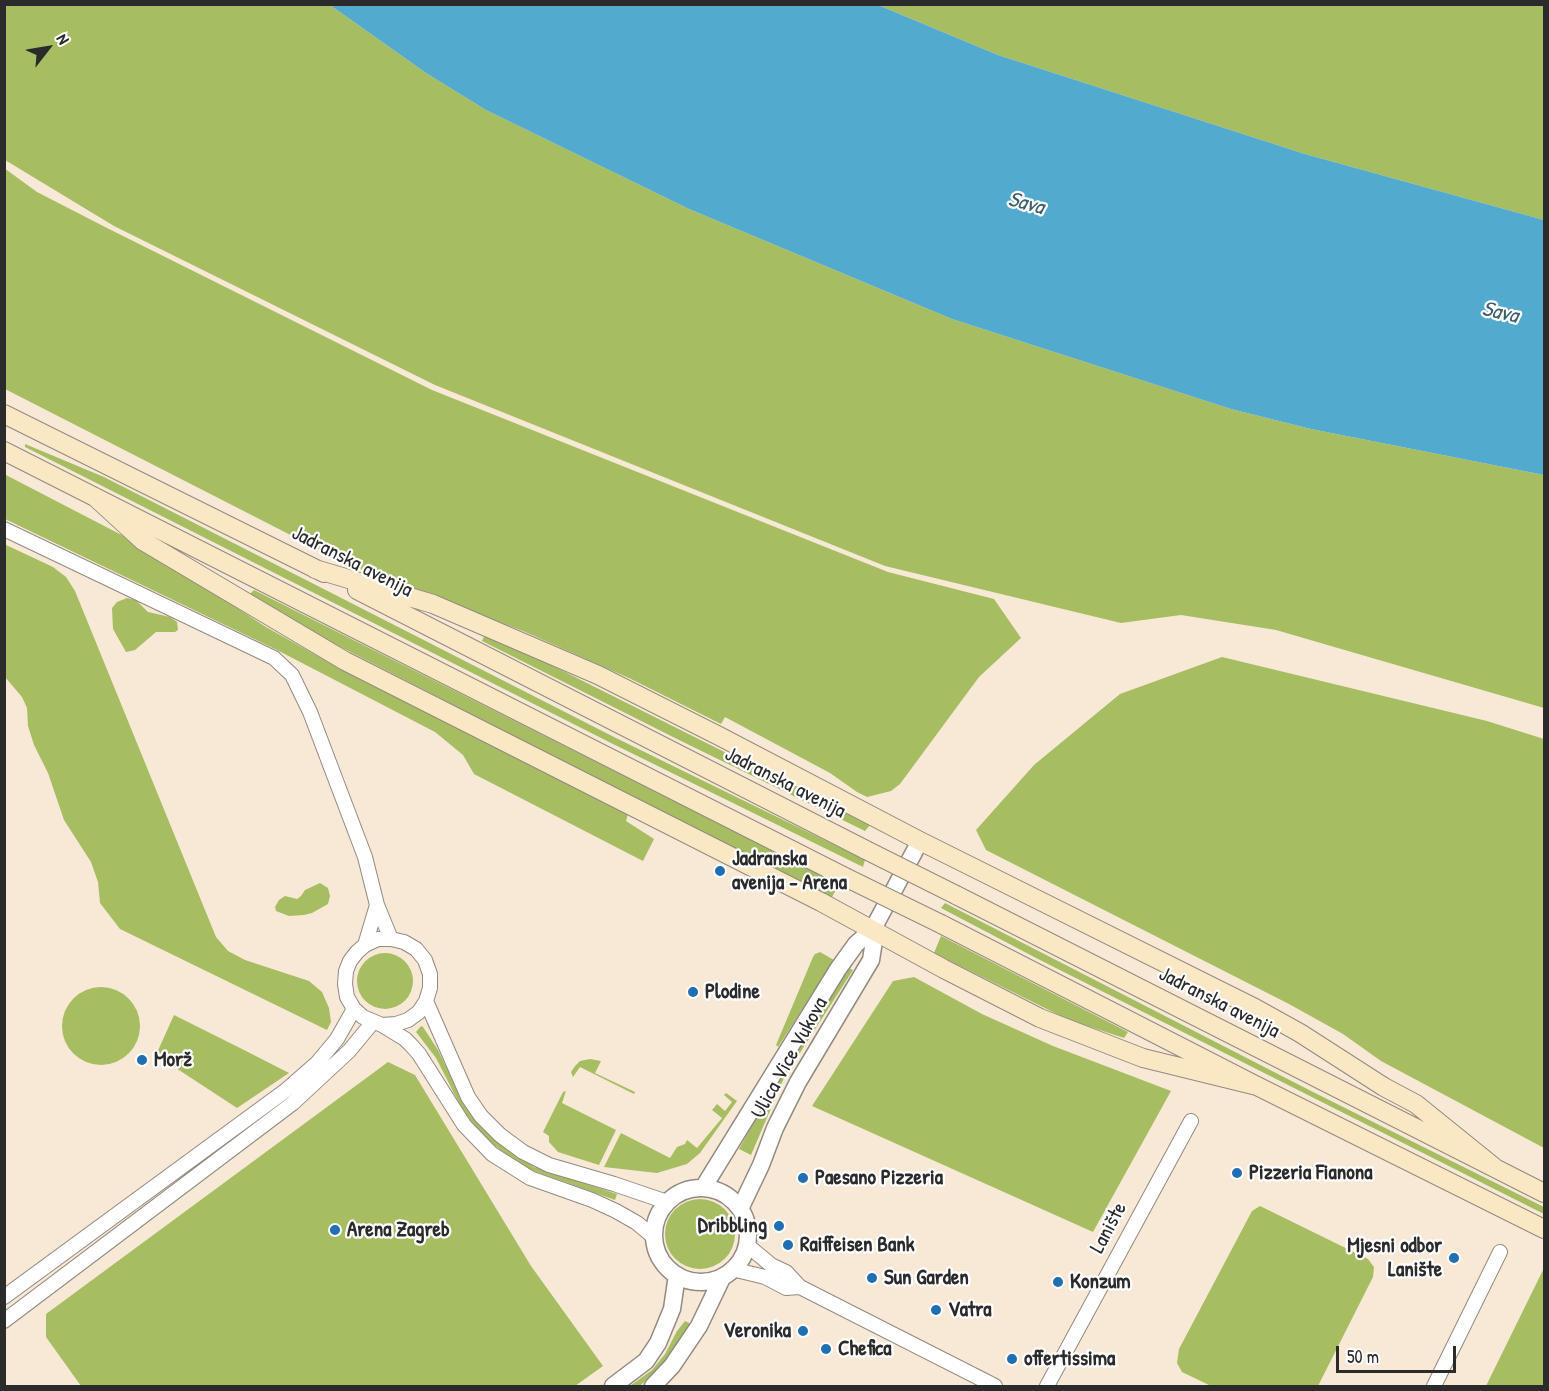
<!DOCTYPE html>
<meta charset="utf-8">
<style>
body{margin:0}
#map{position:relative;width:1549px;height:1391px;overflow:hidden;background:#f8e9d6;font-family:"Patrick Hand",sans-serif}
canvas{display:block}
.frame{position:absolute;inset:0;border:6px solid #2b2b2b;pointer-events:none}
.north{position:absolute;left:18px;top:18px;width:60px;height:60px;-webkit-text-stroke:4px #fff;paint-order:stroke;rotate:59deg;font-size:16px;font-weight:700;line-height:24px;text-align:center;color:#2b2b2b}
.north::after{content:'';display:block;margin:auto;width:21px;height:27px;background:#2b2b2b;clip-path:polygon(50% 0,100% 100%,50% 72%,0 100%)}
.scale{position:absolute;left:1336px;top:1346px;width:120px;height:27px;box-sizing:border-box;border:3px solid #2b2b2b;border-top:0;padding-left:8px;font-size:18px;line-height:21px;white-space:nowrap;color:#2b2b2b;-webkit-text-stroke:4px #fff;paint-order:stroke}
</style>
<div id="map">
<canvas width="1549" height="1391"></canvas>
<div class="frame"></div>
<div class="north">N</div>
<div class="scale">50 m</div>
</div>
<script>
const ctx = document.querySelector('canvas').getContext('2d');
ctx.lineJoin = 'round';
function fillPath(path, color) { ctx.fillStyle = color; ctx.fill(path, 'evenodd'); }
const toPath = rows => new Path2D(rows.map(r => 'M' + r).join(''));
function trace(path, color, width, dash) { ctx.strokeStyle = color; ctx.lineWidth = width; ctx.lineCap = dash ? 'butt' : 'round'; ctx.setLineDash(dash || []); ctx.stroke(path); }
function write(font, color, halo, rows, align = 'center') {
  ctx.font = font + ' "Patrick Hand",sans-serif'; ctx.lineWidth = 4.5; ctx.setLineDash([]); ctx.textBaseline = 'middle'; ctx.strokeStyle = halo; ctx.fillStyle = color; for (const [text, x, y, turn = 0] of rows) {
    ctx.save(); ctx.translate(x, y); ctx.rotate((+turn || 0) * Math.PI / 180); ctx.textAlign = isNaN(turn) ? turn : align; if (halo) ctx.strokeText(text, 0, 0); ctx.fillText(text, 0, 0); ctx.restore();
  }
}
fillPath(toPath([
 [5,5,330,5,426,73,486,110,689,209,952,319,1231,409,1311,429,1544,475,1544,708,1276,630,1181,615,1121,623,885,566,435,385,114,226,5,160],
 [878,5,1544,5,1544,220,1305,154,998,55],
 [4,168,37,192,109,229,432,390,888,572,994,599,1021,638,979,677,900,784,891,791,867,797,857,792,830,773,725,717,721,724,631,679,523,631,369,573,316,548,5,389],
 [25,444,104,477,614,737,865,860,863,867,613,744,25,447],
 [4,474,139,544,266,627,344,671,628,814,626,821,654,839,643,861,474,774,463,755,435,732,277,650,5,519],
 [4,544,53,567,66,577,75,591,216,937,228,951,245,960,309,981,322,992,329,1008,331,1022,327,1030,120,929,100,903,98,882,91,862,64,820,48,773,34,745,28,726,27,708,22,697,5,677],
 [254,590,839,884,831,899,329,641,250,594],
 [127,598,136,600,148,612,170,617,177,622,178,630,175,632,156,632,135,650,126,652,113,629,112,608,117,602],
 [485,634,565,672,870,825,865,831,679,740,482,641],
 [1222,657,1487,721,1544,739,1544,1148,1381,1061,1343,1034,1289,1004,986,850,976,830,1034,765,1120,694],
 [320,883,328,888,330,896,328,904,312,913,304,915,289,916,276,911,275,907,279,900,285,896,297,899,301,896,305,890],
 [945,903,1313,1092,1544,1207,1544,1214,1038,959,941,908],
 [941,936,1128,1032,1124,1038,1069,1020,934,953],
 [820,952,834,960,778,1047,776,1045,813,957,815,954],
 '357 981a28 28 0 1 1 56 0a28 28 0 1 1-56 0Z',
 [849,968,853,970,784,1078,751,1155,739,1149,787,1063],
 [914,977,982,1014,1053,1046,1171,1091,1093,1232,812,1106,893,981],
 '62 1026a39 39 0 1 1 78 0a39 39 0 1 1-78 0Z',
 [174,1015,244,1050,289,1073,237,1108,156,1055],
 [421,1026,423,1027,438,1050,464,1104,480,1126,496,1141,534,1167,617,1194,615,1200,529,1169,510,1158,482,1135,462,1109,436,1058,416,1032],
 [590,1059,601,1061,595,1073,635,1092,634,1094,580,1067,573,1077,571,1072,575,1066,580,1061],
 [388,1062,415,1075,531,1266,603,1366,575,1386,81,1386,46,1337,46,1314],
 [566,1091,562,1103,616,1130,599,1165,558,1152,549,1142,549,1136,543,1132,563,1092],
 [726,1093,737,1101,700,1153,687,1164,657,1173,604,1167,621,1133,670,1158,677,1147,685,1144,687,1140,697,1148,722,1118,712,1110,717,1104,725,1111,732,1102,724,1095],
 '665 1234a35 35 0 1 1 70 0a35 35 0 1 1-70 0Z',
 [1260,1206,1368,1259,1374,1267,1373,1277,1318,1386,1211,1386,1182,1372,1177,1363,1179,1349,1252,1211],
 [1544,1268,1544,1386,1486,1386],
 [685,1321,689,1323,689,1326,670,1356,640,1386,630,1386,652,1370,665,1354,677,1331]
]), '#a6bd62');
fillPath(toPath([
 [330,5,878,5,998,55,1305,154,1544,220,1544,475,1311,429,1231,409,952,319,689,209,486,110,426,73]
]), '#52aacf');
const minor = toPath([
 [4,529,274,658,292,675,310,712,365,857,377,905],
 [365,945,377,905,391,939],
 [426,1001,468,1097,481,1116,500,1135,523,1152,549,1165,614,1184,667,1202],
 [382,1025,396,1024,408,1020,419,1012,426,1001,430,988,430,974,425,960,416,949,404,942,391,939,378,939,365,945,357,952,350,961,346,971,345,984,347,997,354,1009,363,1017,382,1025,405,1039,411,1045,419,1054,464,1125,492,1154,530,1178,592,1200,616,1211,637,1223,655,1238],
 [747,1245,771,1265,786,1272,800,1287,995,1386],
 [732,1269,765,1277,786,1288,800,1287],
 [4,1297,285,1091,317,1063,337,1039,354,1009],
 [4,1321,293,1103,349,1051,373,1022],
 [1047,1386,1191,1121],
 [1434,1386,1500,1252]
]);
const tertiary = toPath([
 [703,1188,838,969,856,944,873,929,920,841],
 '654 1235a47 47 0 1 1 94 0a47 47 0 1 1-94 0Z',
 [740,1209,761,1165,775,1128,798,1082,871,960,874,941,873,929],
 [613,1386,646,1361,658,1343,672,1309,677,1275],
 [653,1386,672,1366,699,1326,722,1278]
]);
const secondary = toPath([
 [4,414,324,573],
 [4,451,845,877],
 [95,497,143,541,345,661,821,902,944,969,1040,1018,1143,1058,1257,1086],
 [315,569,433,604,598,675,719,736,920,841,1255,1008,1300,1033,1384,1087,1416,1104,1494,1167],
 [357,590,866,850],
 [956,895,1544,1193],
 [941,924,1257,1086,1544,1229]
]);
trace(minor, '#928a80', 16);
trace(tertiary, '#928a80', 19);
trace(secondary, '#928a80', 20);
trace(minor, '#fff', 14);
trace(tertiary, '#fff', 16);
trace(secondary, '#fae7c3', 18);
const secondaryBridge = toPath([
 [866,850,956,895],
 [845,877,941,924]
]);
trace(secondaryBridge, '#928a80', 20, []);
trace(secondaryBridge, '#fae7c3', 18);
for (const [x, y, r, color] of [
 [720,871,6,"#1f6fb2"],
 [693,992,6,"#1f6fb2"],
 [142,1060,6,"#1f6fb2"],
 [1237,1173,6,"#1f6fb2"],
 [803,1178,6,"#1f6fb2"],
 [779,1226,6,"#1f6fb2"],
 [335,1230,6,"#1f6fb2"],
 [788,1245,6,"#1f6fb2"],
 [1454,1258,6,"#1f6fb2"],
 [872,1278,6,"#1f6fb2"],
 [1058,1282,6,"#1f6fb2"],
 [936,1310,6,"#1f6fb2"],
 [803,1331,6,"#1f6fb2"],
 [826,1349,6,"#1f6fb2"],
 [1012,1359,6,"#1f6fb2"]
]) { const dot = new Path2D(); dot.arc(x, y, r, 0, 2 * Math.PI); ctx.fillStyle = color; ctx.fill(dot); trace(dot, '#fff', 2); }
write('21px', '#2b2b2b', '#fff', [
 ["Jadranska avenija",352,562,27],
 ["Jadranska avenija",785,783,27],
 ["Jadranska avenija",1219,1003,27],
 ["Ulica Vice Vukova",790,1058,-61],
 ["Lanište",1109,1228,-62]
]);
write('bold 21px', '#2b2b2b', '#fff', [
 ["Jadranska",732,859],
 ["avenija - Arena",732,883],
 ["Plodine",705,992],
 ["Morž",154,1060],
 ["Pizzeria Fianona",1249,1173],
 ["Paesano Pizzeria",815,1178],
 ["Dribbling",767,1226,"right"],
 ["Arena Zagreb",347,1230],
 ["Raiffeisen Bank",800,1245],
 ["Mjesni odbor",1442,1246,"right"],
 ["Lanište",1442,1270,"right"],
 ["Sun Garden",884,1278],
 ["Konzum",1070,1282],
 ["Vatra",948,1310],
 ["Veronika",791,1331,"right"],
 ["Chefica",838,1349],
 ["offertissima",1024,1359]
], 'left');
write('italic 22px', '#3b5e6d', '#fff', [
 ["Sava",1026,204,15],
 ["Sava",1500,313,13]
]);
</script>
